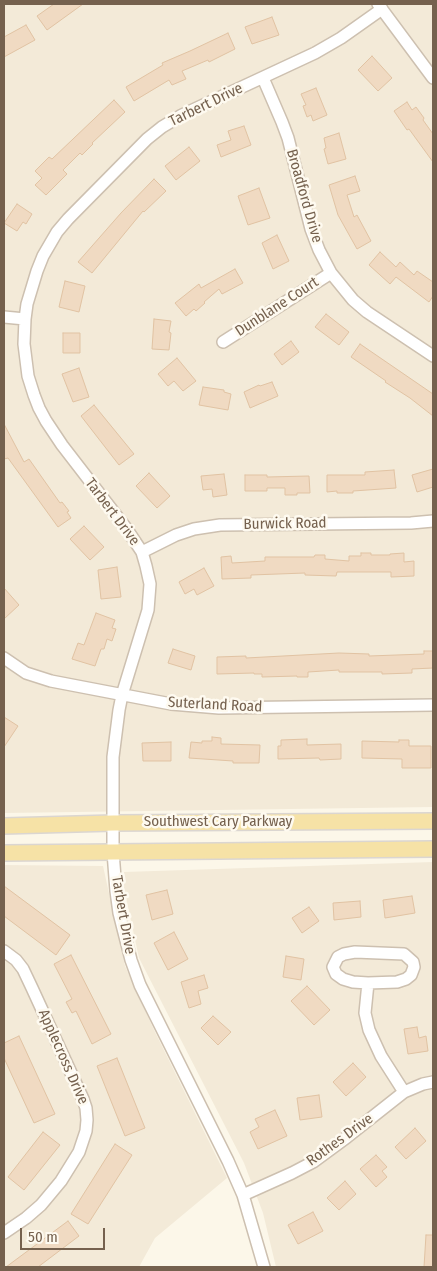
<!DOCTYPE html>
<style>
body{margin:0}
#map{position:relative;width:437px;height:1271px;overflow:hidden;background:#fcf7e9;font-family:"Fira Sans Condensed",sans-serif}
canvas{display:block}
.frame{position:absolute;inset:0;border:5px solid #75614e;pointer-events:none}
.scale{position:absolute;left:20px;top:1228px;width:85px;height:22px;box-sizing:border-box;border:2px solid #75614e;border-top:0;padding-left:6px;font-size:15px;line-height:18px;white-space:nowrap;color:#75614e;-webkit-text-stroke:4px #fefaf0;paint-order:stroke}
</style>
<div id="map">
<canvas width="437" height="1271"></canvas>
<div class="frame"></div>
<div class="scale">50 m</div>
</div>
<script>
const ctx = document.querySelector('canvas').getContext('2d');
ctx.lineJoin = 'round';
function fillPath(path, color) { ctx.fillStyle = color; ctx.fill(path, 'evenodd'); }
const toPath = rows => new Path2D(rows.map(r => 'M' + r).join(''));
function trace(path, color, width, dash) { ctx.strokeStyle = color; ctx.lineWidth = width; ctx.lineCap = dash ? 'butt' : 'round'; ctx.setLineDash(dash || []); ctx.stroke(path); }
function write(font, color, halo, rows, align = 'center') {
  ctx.font = font + ' "Fira Sans Condensed",sans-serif'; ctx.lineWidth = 5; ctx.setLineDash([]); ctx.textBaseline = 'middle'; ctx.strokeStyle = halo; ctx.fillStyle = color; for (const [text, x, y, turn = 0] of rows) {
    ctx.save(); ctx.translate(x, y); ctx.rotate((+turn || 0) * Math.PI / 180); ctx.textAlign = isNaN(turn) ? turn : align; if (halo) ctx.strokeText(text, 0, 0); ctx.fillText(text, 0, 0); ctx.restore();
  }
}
fillPath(toPath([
 [4,4,433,4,433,807,4,813],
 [433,862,433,1267,276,1267,263,1213,244,1163,139,958,124,888,124,872],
 [4,865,103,866,125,966,154,1030,227,1178,155,1238,139,1267,4,1267]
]), '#f3ead8');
const building = toPath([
 [54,4,83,4,47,30,37,16,54,4],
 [272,17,279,35,252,44,245,27,272,17],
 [26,25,35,40,4,57,4,37,26,25],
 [228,33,235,49,209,62,208,60,182,71,186,79,172,85,169,80,134,101,126,87,163,65,162,63,190,51,228,33],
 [372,56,392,78,378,91,358,70,372,56],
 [316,88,327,115,313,121,311,115,307,117,303,106,306,105,301,94,316,88],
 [114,100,125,112,92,143,93,144,82,155,80,153,63,170,67,174,46,195,35,185,42,178,35,171,49,157,52,159,114,100],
 [407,102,412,110,416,107,424,118,423,120,433,134,433,162,409,129,407,130,394,111,407,102],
 [244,126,251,145,221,157,217,145,231,140,228,131,244,126],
 [339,133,346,159,328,164,324,149,326,148,324,138,339,133],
 [189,147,200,161,176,180,165,166,189,147],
 [355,176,360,191,347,195,354,217,357,215,371,241,357,249,338,215,329,185,355,176],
 [154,179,166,191,144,212,143,211,92,273,78,262,121,213,154,179],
 [259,188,270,218,248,225,238,196,259,188],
 [17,204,32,214,26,224,23,222,17,231,4,223,17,204],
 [277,235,289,261,273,269,262,243,277,235],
 [380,252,396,267,400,262,414,275,417,271,433,282,433,296,429,302,396,277,390,284,369,265,380,252],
 [235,269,243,283,222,294,219,289,204,302,205,303,196,311,194,309,186,316,175,303,199,284,201,288,235,269],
 [65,281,85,286,79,312,59,307,65,281],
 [326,314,349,332,339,345,315,327,326,314],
 [154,319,171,321,169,332,171,333,169,350,152,349,154,319],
 [63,333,80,333,80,353,63,353,63,333],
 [291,341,299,352,282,365,274,354,291,341],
 [360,344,433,394,433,416,410,398,385,382,386,381,351,357,360,344],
 [177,358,196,381,183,391,174,381,168,386,158,374,177,358],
 [79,368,89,397,73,402,62,374,79,368],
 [272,382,278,396,250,408,244,392,259,385,260,386,272,382],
 [203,387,224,390,224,392,231,394,228,410,199,405,203,387],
 [94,405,134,454,119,465,81,416,94,405],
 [4,424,24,462,29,459,60,503,62,502,69,511,67,512,71,518,58,527,8,458,4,459,4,424],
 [433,469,433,487,417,492,412,475,433,469],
 [394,470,396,488,353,491,353,493,337,493,337,491,327,492,327,475,365,475,365,472,394,470],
 [149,473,170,496,157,508,136,486,149,473],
 [224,474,227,495,213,497,212,489,203,490,201,476,224,474],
 [245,475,267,475,267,477,309,476,310,493,297,493,297,495,285,495,285,488,267,488,267,491,245,491,245,475],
 [84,526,104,547,90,560,70,539,84,526],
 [361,553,371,553,371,555,390,555,390,554,404,553,404,562,414,561,414,576,391,577,391,572,337,572,336,576,305,575,305,573,251,575,251,578,222,579,221,557,231,556,232,563,265,561,265,557,314,557,315,555,325,555,325,559,349,561,349,556,361,556,361,553],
 [117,567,121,597,101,599,98,570,117,567],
 [204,568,214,586,197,595,194,589,185,594,179,582,204,568],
 [4,588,19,605,4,619,4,588],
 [96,613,115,620,112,628,116,629,112,641,107,639,104,649,101,649,95,666,72,659,78,643,84,645,96,613],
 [173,649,195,656,191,670,168,663,173,649],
 [424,651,433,651,433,668,412,669,412,673,382,674,382,672,339,672,339,670,308,672,308,677,297,677,297,676,262,677,262,674,254,674,254,673,217,674,217,657,246,656,246,658,339,653,369,654,369,656,424,654,424,651],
 [4,717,18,726,4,747,4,717],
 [212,737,221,738,221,744,260,745,259,763,233,763,233,761,189,758,191,742,202,743,202,741,212,741,212,737],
 [307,739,307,745,341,744,341,759,320,760,319,758,278,759,278,746,281,746,281,740,307,739],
 [399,740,409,740,409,746,431,746,431,768,402,768,402,759,362,758,362,741,399,742,399,740],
 [171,742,171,761,143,761,142,743,171,742],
 [4,886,70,935,56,955,4,916,4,886],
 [167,890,173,914,152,920,146,895,167,890],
 [412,896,415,913,385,918,383,900,412,896],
 [360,901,361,917,334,920,333,903,360,901],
 [309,907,319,921,302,933,292,918,309,907],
 [174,932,188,959,168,970,154,943,174,932],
 [71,955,111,1034,92,1044,76,1011,72,1013,66,1002,72,999,54,964,71,955],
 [286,956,304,959,301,980,283,977,286,956],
 [204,975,208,988,198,991,201,1004,189,1008,181,982,204,975],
 [307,986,330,1010,314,1025,291,1001,307,986],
 [213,1016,231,1032,218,1045,201,1028,213,1016],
 [417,1027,419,1038,426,1036,428,1051,408,1054,404,1029,417,1027],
 [19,1036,55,1114,34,1123,4,1058,4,1043,19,1036],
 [117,1058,145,1128,125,1136,97,1066,117,1058],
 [353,1063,366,1077,346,1096,333,1082,353,1063],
 [319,1095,322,1117,300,1120,297,1098,319,1095],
 [275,1110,287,1136,258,1149,250,1132,259,1127,255,1119,275,1110],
 [415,1128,426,1141,406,1159,395,1147,415,1128],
 [43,1132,60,1145,24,1190,8,1177,43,1132],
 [115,1144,132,1155,88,1224,71,1214,115,1144],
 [376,1155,387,1167,382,1171,387,1177,376,1187,360,1169,376,1155],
 [345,1181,356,1194,339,1210,327,1198,345,1181],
 [313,1212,323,1231,298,1244,288,1225,313,1212],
 [68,1221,79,1236,38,1267,6,1267,68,1221],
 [426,1235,433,1235,433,1267,424,1267,426,1235]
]);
fillPath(building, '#f0dac2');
trace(building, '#e1c3a3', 1);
const minor = toPath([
 [378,4,433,78],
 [263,78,282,122,288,138,311,229,319,250,331,273,353,300,367,312,433,356],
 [4,317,25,319],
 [223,342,331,273],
 [142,552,176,535,194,529,220,525,411,523,433,521],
 [4,658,26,673,51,681,171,704,219,708,433,705],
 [4,951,16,960,23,969,32,988,83,1099,86,1108,87,1120,86,1131,79,1152,61,1181,41,1205,26,1218,4,1233],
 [368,983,397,982,406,979,411,975,414,967,413,962,404,954,355,952,344,954,338,957,333,967,336,974,343,979,353,982,368,983,365,1013,369,1030,381,1056,404,1092],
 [243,1195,292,1173,313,1162,347,1137,404,1092,423,1084,433,1082],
 [264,1267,243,1195,228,1161,140,985,131,960,119,913,116,891,113,852,113,757,119,710,122,695,148,610,150,584,146,566,142,552,126,528,62,445,46,421,39,408,34,395,28,376,24,344,25,319,27,304,37,271,43,256,57,232,68,219,147,139,162,127,182,115,315,53,341,38,382,9]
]);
const major = toPath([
 [4,826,113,823,433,821],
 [4,853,433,849]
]);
trace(minor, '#cdc0b0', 14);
trace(major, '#dbd6d1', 18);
trace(minor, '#fff', 11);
trace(major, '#f6e2a6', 15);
write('15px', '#75614e', '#fefaf0', [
 ["Tarbert Drive",206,105,-26],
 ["Broadford Drive",304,196,74],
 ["Dunblane Court",277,307,-33],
 ["Tarbert Drive",112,512,53],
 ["Burwick Road",285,524,-1],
 ["Suterland Road",215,705,3],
 ["Southwest Cary Parkway",218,822],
 ["Tarbert Drive",123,915,80],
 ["Applecross Drive",63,1057,66],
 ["Rothes Drive",340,1140,-36]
]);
</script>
